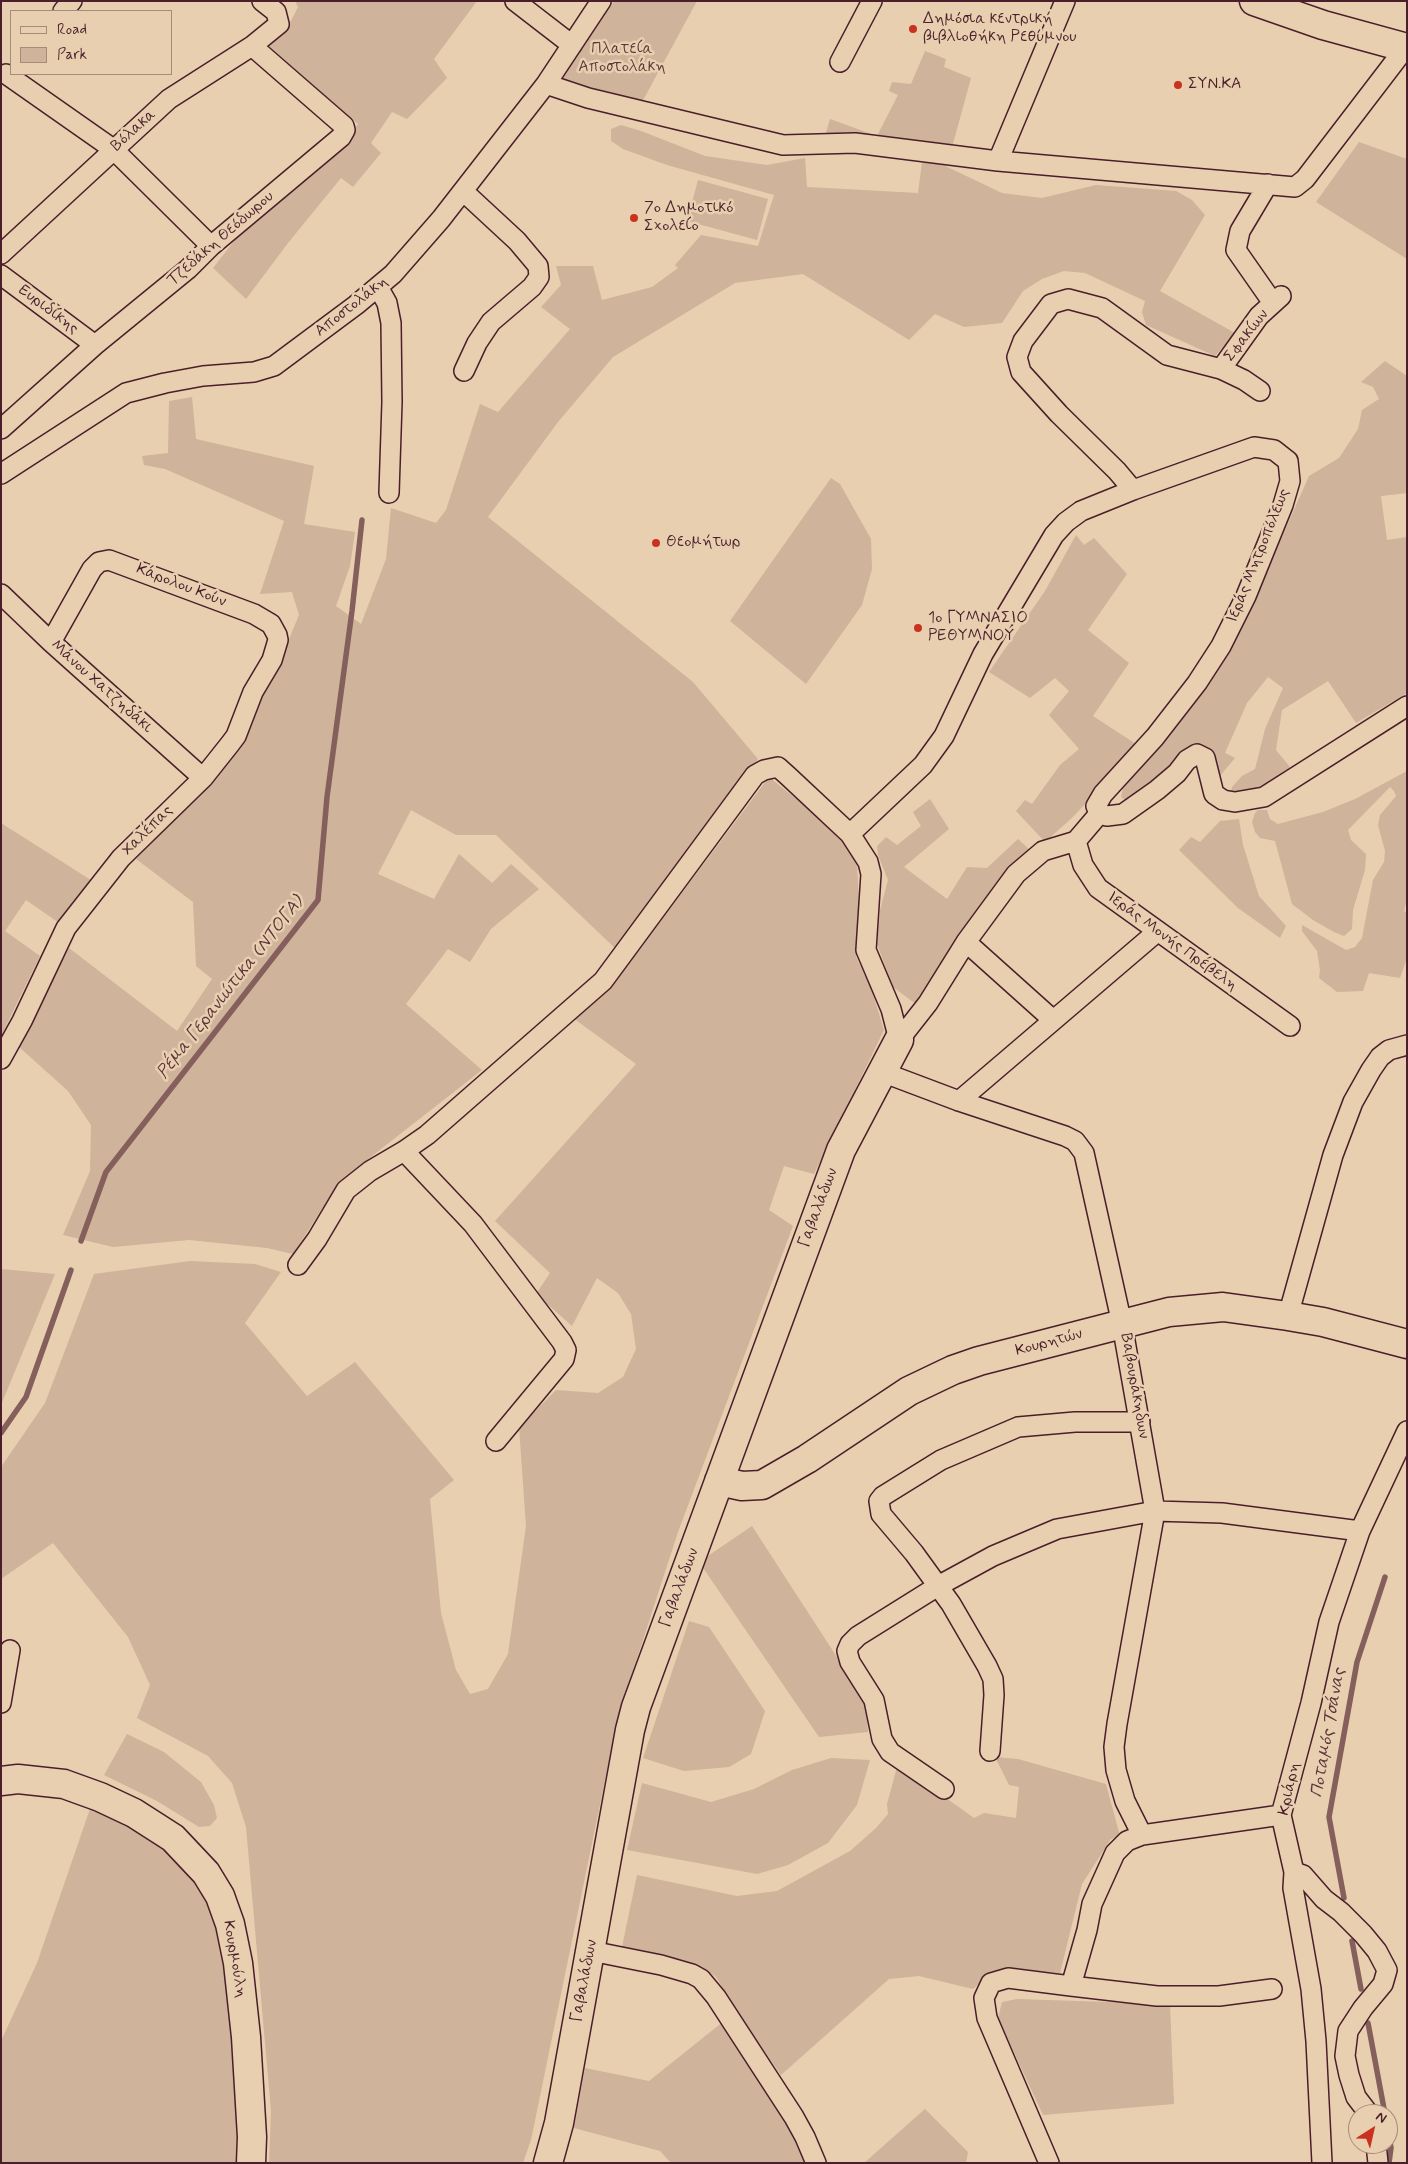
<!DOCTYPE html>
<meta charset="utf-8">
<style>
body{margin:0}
#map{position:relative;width:1408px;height:2164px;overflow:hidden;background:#e8cfb0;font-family:Mynerve,sans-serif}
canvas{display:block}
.frame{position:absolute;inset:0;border:2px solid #4a1f2b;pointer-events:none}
.legend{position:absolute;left:10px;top:10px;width:162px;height:65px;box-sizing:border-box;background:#e8cfb0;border:1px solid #a9897b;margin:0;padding:6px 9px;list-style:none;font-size:15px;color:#4a1f2b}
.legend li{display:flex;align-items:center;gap:10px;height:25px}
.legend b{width:25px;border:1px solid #a9897b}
.north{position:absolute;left:1348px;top:2104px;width:50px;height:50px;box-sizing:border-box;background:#e8cfb0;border:1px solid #a9897b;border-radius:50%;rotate:35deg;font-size:14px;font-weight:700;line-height:20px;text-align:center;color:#4a1f2b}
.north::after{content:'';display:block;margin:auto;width:18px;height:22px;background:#c8321e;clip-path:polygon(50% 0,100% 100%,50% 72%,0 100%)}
</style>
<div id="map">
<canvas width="1408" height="2164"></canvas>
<div class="frame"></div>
<ul class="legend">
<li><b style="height:6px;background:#e8cfb0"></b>Road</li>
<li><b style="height:14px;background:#cfb39a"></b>Park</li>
</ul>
<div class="north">N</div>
</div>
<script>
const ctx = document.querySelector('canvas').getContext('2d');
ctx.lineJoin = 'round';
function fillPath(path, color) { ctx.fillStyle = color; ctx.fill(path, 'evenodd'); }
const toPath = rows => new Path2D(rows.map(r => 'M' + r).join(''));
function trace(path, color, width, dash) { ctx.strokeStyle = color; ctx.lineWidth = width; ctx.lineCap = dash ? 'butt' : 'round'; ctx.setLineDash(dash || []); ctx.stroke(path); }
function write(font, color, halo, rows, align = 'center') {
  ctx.font = font + ' Mynerve,sans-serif'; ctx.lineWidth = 5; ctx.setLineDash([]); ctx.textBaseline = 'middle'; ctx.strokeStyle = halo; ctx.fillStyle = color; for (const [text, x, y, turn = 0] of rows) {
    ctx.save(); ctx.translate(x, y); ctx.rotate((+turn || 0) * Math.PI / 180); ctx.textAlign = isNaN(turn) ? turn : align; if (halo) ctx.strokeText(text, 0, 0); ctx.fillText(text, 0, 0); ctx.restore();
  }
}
fillPath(toPath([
 [295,1,477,1,434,59,447,78,407,119,392,112,371,143,381,153,353,187,341,178,288,243,246,299,213,268,245,227,339,150,358,124,267,44,291,21,298,7],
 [614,1,697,1,641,104,559,82],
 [925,51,946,59,944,67,971,78,951,151,824,139,830,119,877,136,898,95,889,91,892,82,911,84],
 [621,125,641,131,705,156,767,165,805,158,807,187,918,193,922,163,939,163,1002,193,1042,198,1096,185,1176,191,1192,200,1205,215,1160,291,1235,333,1215,356,1146,325,1142,312,1145,301,1085,273,1064,271,1042,279,1023,291,1002,323,964,327,935,314,909,340,803,274,735,283,613,357,558,422,488,517,693,682,758,759,617,950,496,835,456,835,411,810,378,874,434,899,459,854,492,883,511,864,539,889,491,929,470,962,448,949,406,1004,482,1070,340,1181,293,1254,267,1248,189,1240,113,1247,63,1235,90,1171,91,1125,68,1091,18,1046,69,948,177,1031,212,979,196,966,193,902,136,859,241,748,258,703,280,661,299,615,292,592,260,594,284,521,165,469,144,465,142,456,168,453,169,401,192,397,196,439,314,466,304,524,355,532,350,566,336,606,361,624,386,559,391,508,436,523,446,510,480,404,498,412,570,329,541,307,561,285,556,266,593,266,602,300,652,287,678,268,675,265,701,235,758,246,774,195,667,165,623,149,611,141,611,129],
 [1359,142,1407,159,1407,259,1316,202],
 [698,180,768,199,757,240,687,221],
 [1385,361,1407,376,1407,493,1381,496,1387,540,1407,537,1407,693,1356,723,1328,681,1282,710,1276,750,1290,767,1277,779,1258,790,1239,794,1231,792,1232,787,1242,776,1255,769,1265,729,1283,688,1268,677,1247,703,1225,753,1235,758,1220,776,1217,761,1204,746,1192,749,1173,762,1140,794,1126,801,1121,797,1123,789,1192,701,1242,627,1309,476,1339,458,1358,429,1362,410,1379,399,1373,387,1361,382],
 [831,478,840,484,871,539,872,569,862,605,806,684,730,621],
 [1076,535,1084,545,1094,538,1127,574,1088,630,1129,663,1093,716,1139,746,1073,817,1045,842,1016,811,1025,800,1032,804,1060,765,1079,749,1049,715,1069,691,1055,678,1030,698,989,672,1045,591],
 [1407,771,1407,899,1404,911,1407,913,1407,958,1400,978,1369,973,1363,991,1337,992,1319,978,1320,970,1317,951,1302,931,1302,925,1346,950,1355,947,1362,938,1373,880,1384,862,1385,851,1378,825,1380,815,1396,796,1394,791,1390,787,1348,830,1351,840,1366,854,1365,870,1353,910,1352,929,1344,936,1334,932,1313,920,1292,904,1275,841,1260,838,1255,832,1252,822,1255,813,1258,810,1267,810,1270,819,1278,824,1323,812,1355,799],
 [769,777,841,835,857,860,859,905,856,957,871,988,884,1030,814,1174,784,1166,769,1210,793,1226,678,1532,618,1717,531,2140,523,2163,269,2163,271,2111,246,1827,232,1783,208,1756,137,1718,150,1685,128,1637,53,1543,1,1579,1,1467,45,1403,94,1274,190,1261,255,1264,281,1272,245,1323,307,1396,355,1362,454,1480,430,1499,441,1613,456,1670,470,1694,488,1689,508,1654,526,1526,519,1427,556,1390,598,1393,623,1377,636,1349,631,1314,618,1293,597,1278,572,1326,536,1294,550,1273,495,1221,636,1064,569,1015,624,970],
 [930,799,949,829,904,867,947,899,967,867,987,868,1018,839,1031,851,1003,876,917,1005,893,987,877,944,880,910,888,880,878,855,877,846,886,837,897,845,921,826,913,812],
 [1239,819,1243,845,1259,896,1286,926,1280,938,1238,908,1179,850,1191,837,1200,842,1220,821],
 [1,823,94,882,62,925,26,900,5,931,40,956,1,1036],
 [1,1269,55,1274,1,1405],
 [752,1526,866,1702,868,1732,819,1737,699,1562],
 [689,1621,709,1627,765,1711,751,1754,729,1767,684,1771,643,1758],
 [127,1734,164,1752,201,1782,214,1805,217,1818,210,1826,199,1827,157,1801,104,1775],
 [995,1757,1018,1759,1106,1784,1120,1836,1111,1839,1082,1884,1060,1973,1007,1968,989,1975,973,1989,919,1976,889,1979,781,2075,734,2008,716,1977,703,1968,622,1947,637,1875,737,1896,777,1891,850,1851,876,1828,888,1814,887,1804,897,1767,946,1798,974,1818,984,1813,1016,1818,1019,1787,1009,1785],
 [831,1758,870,1760,857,1805,828,1843,788,1865,757,1874,627,1850,642,1783,711,1802,754,1789,792,1770],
 [92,1803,143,1830,193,1871,216,1918,232,1986,239,2163,1,2163,1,2041,37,1963],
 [1017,1999,1170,2004,1174,2104,1043,2115,998,2018,1002,2002],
 [724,2021,801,2148,804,2163,671,2163,660,2151,574,2128,585,2068,649,2081],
 [925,2109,968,2152,966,2163,864,2163]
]), '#cfb39a');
trace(toPath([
 [81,1241,106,1172,318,900,327,797,352,611,362,520],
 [1,1433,26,1397,71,1270],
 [1344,1898,1329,1817,1357,1662,1385,1577],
 [1352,1941,1361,1989],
 [1368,2023,1385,2114],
 [1388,2130,1391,2148,1389,2163]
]), '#845f5b', 5.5);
const street = toPath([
 [515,1,572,45],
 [1065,1,998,161,1295,187,1305,179,1406,47],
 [63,11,72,1],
 [840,62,872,1],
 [6,74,113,149,211,246],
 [546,84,588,98,783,145,855,143,998,161],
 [1268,184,1240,231,1236,250,1273,303],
 [463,191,517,241,538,266,539,277,532,287,491,322,477,343,464,371],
 [1,254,169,99,252,46,279,24,276,12,262,1],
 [1,275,95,345],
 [378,287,387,303,391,323,392,402,389,493],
 [1221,369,1259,316,1281,296],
 [1,429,95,345,188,269,211,246,341,137,345,130,344,126,252,46],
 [1,474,126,393,165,383,203,376,254,372,274,366,356,305,393,274,441,219,546,84,601,1],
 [1133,490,1117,471,1059,414,1021,372,1017,357,1023,341,1051,304,1068,299,1102,308,1167,355,1221,369,1244,380,1260,391],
 [1,594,51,642,203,778],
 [850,834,923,765,944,736,983,654,1054,535,1066,522,1081,511,1133,490,1254,447,1274,450,1288,461,1290,481,1283,505,1246,596,1221,646,1197,683,1155,737,1103,794,1096,806,1099,814,1107,816,1123,814,1157,790,1177,773,1187,760,1197,754,1205,758,1214,794,1223,800,1235,802,1264,797,1407,706],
 [1076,841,1083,865,1098,888,1290,1026],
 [966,942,1053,1020],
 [1,1059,22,1021,66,928,121,858,203,778,230,744,236,736,253,692,272,660,278,640,277,635,271,624,254,614,109,560,99,562,92,569,51,642],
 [882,1072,959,1101,1065,1136,1075,1141,1084,1153,1122,1324,1155,1511,1117,1724,1114,1747,1116,1770,1125,1801,1142,1835],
 [959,1101,1158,931],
 [404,1151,473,1224,562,1342,566,1350,564,1359,496,1441],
 [298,1265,317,1239,346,1190,370,1171,404,1151,427,1135,603,981,755,775,764,770,778,767,788,776,850,834,868,862,871,874,866,950,891,1009,899,1040,928,1003,966,942,1016,874,1043,851,1076,841,1099,814],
 [1288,1316,1333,1155,1353,1102,1371,1070,1380,1057,1389,1050,1407,1045],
 [1,1703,10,1650],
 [990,1751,994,1695,993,1679,987,1666,951,1604,914,1553,881,1514,879,1501,883,1496,941,1460,1018,1427,1075,1422,1140,1422],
 [944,1789,890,1752,882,1739,874,1700,850,1662,847,1651,850,1644,858,1636,938,1586,993,1556,1057,1529,1155,1511,1222,1513,1360,1531],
 [1294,1872,1303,1875,1324,1899,1341,1912,1363,1934,1377,1951,1387,1970,1383,1984,1363,2008,1348,2031,1345,2056,1349,2075,1356,2097,1369,2114],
 [591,1951,661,1965,692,1974,701,1979,716,1997,794,2117,805,2137,816,2163],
 [1071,1986,1157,1996,1219,1996,1272,1989],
 [1376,2144,1378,2163],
 [1049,2163,987,2018,984,1998,991,1983,1008,1978,1071,1986,1087,1930,1092,1904,1115,1853,1127,1841,1142,1835,1281,1815],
 [1322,2163,1316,2041,1311,1989,1293,1888,1294,1872,1281,1815,1311,1703,1329,1622,1360,1531,1407,1431]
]);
const secondary = toPath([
 [719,1481,742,1486,762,1485,807,1459,909,1391,953,1370,979,1361,1169,1312,1223,1307,1288,1316,1323,1322,1407,1344],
 [548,2163,559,2123,630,1730,636,1707,841,1150,899,1040]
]);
const primary = toPath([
 [1254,1,1323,25,1407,48],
 [1,1781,18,1779,64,1784,100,1797,134,1813,173,1838,206,1873,220,1896,230,1924,238,1963,246,2037,252,2137,251,2163]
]);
trace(street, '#4a1f2b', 22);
trace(secondary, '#4a1f2b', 31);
trace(primary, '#4a1f2b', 31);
trace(street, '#e8cfb0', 19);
trace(secondary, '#e8cfb0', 28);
trace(primary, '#e8cfb0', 28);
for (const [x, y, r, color] of [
 [913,29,5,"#c8321e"],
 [1178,85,5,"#c8321e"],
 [634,218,5,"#c8321e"],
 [656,543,5,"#c8321e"],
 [918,628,5,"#c8321e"]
]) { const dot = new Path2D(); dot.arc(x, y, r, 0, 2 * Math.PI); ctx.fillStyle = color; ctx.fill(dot); trace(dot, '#e8cfb0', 2); }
write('16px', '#4a1f2b', '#e8cfb0', [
 ["Δημόσια κεντρική",923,20],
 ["βιβλιοθήκη Ρεθύμνου",923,38],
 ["ΣΥΝ.ΚΑ",1188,85],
 ["7ο Δημοτικό",644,209],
 ["Σχολείο",644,227],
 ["Θεομήτωρ",666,543],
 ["1ο ΓΥΜΝΑΣΙΟ",928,619],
 ["ΡΕΘΥΜΝΟΥ",928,637]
], 'left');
write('16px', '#5e353c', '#e8cfb0', [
 ["Πλατεία",622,50],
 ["Αποστολάκη",622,68]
]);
write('16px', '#4a1f2b', '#e8cfb0', [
 ["Βόλακα",134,131,-42],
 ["Τζεδάκη Θεόδωρου",221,239,-41],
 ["Αποστολάκη",352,307,-38],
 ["Ευριδίκης",48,310,37],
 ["Σφακίων",1247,336,-52],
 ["Ιεράς Μητροπόλεως",1259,556,-68],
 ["Κάρολου Κούν",181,586,21],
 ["Μάνου Χατζηδάκι",101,687,42],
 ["Χαλέπας",148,831,-45],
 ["Ιεράς Μονής Πρέβελη",1172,942,36],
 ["Γαβαλάδων",819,1208,-69],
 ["Κουρητών",1049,1343,-15],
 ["Βαβουράκηδων",1134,1386,80],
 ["Γαβαλάδων",680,1588,-69],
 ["Κριάρη",1290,1789,-78],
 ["Κουρμούλη",234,1959,80],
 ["Γαβαλάδων",585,1981,-79]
]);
write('italic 18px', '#5d343b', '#e8cfb0', [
 ["Ρέμα Γερανιώτικα (ΝΤΟΓΑ)",231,988,-52],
 ["Ποταμός Τσάνας",1329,1733,-80]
]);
</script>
